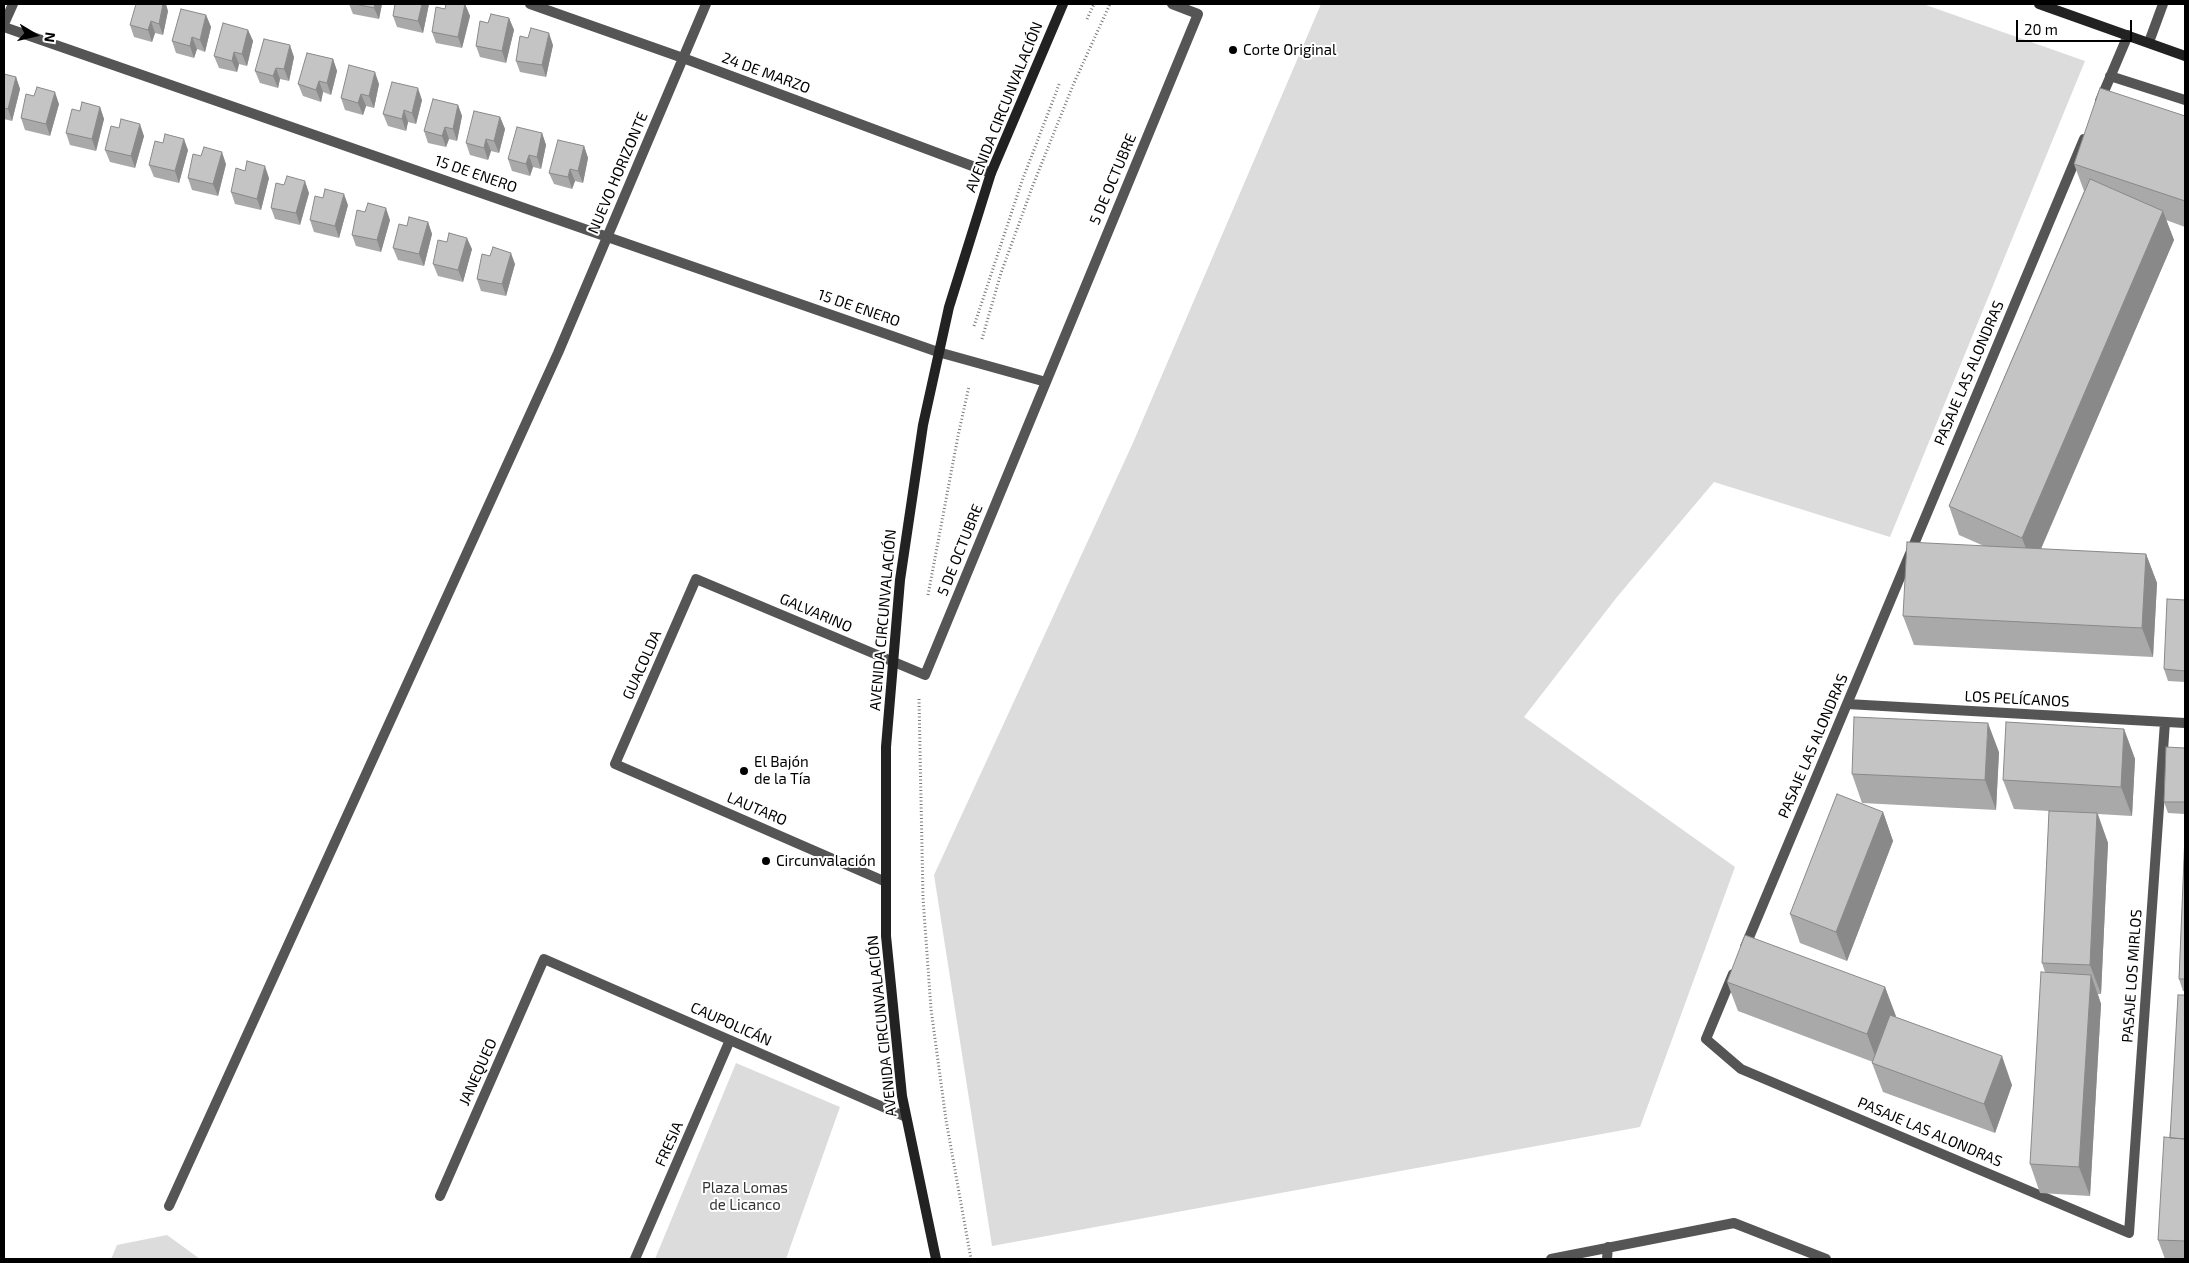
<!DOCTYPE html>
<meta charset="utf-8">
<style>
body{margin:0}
#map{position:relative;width:2189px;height:1263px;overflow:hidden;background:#fff;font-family:"Exo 2",sans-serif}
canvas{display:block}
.frame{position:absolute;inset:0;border:5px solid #000;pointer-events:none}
.north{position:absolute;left:10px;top:10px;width:50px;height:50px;-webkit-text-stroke:4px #fff;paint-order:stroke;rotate:99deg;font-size:14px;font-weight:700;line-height:20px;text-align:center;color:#000}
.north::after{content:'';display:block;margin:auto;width:18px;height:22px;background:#000;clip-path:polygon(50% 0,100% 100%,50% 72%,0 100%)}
.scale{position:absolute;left:2016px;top:20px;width:116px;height:22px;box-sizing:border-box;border:2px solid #000;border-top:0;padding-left:6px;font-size:15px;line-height:18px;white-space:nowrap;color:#000;-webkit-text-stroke:4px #fff;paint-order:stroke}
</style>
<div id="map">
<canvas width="2189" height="1263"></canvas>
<div class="frame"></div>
<div class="north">N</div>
<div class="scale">20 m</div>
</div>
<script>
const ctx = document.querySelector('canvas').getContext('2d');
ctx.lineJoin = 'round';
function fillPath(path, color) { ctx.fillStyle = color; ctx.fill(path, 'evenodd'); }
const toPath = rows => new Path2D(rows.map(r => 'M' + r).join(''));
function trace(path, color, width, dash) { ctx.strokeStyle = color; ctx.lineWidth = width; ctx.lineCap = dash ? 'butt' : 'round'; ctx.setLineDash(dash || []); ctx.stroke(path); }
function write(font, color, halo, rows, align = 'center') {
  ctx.font = font + ' "Exo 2",sans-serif'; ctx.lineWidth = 4; ctx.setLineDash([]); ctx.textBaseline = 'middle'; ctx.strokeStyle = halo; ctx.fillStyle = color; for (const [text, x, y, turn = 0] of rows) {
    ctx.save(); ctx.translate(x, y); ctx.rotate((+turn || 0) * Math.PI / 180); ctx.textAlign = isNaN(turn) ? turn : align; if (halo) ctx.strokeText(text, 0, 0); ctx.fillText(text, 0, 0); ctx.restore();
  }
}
fillPath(toPath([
 [1321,4,1923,4,2085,61,1890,537,1714,482,1617,597,1524,717,1735,867,1640,1127,992,1246,934,875,1132,445],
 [736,1063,840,1107,786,1259,655,1259],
 [167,1235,200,1259,111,1259,117,1245]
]), '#dcdcdc');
trace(toPath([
 [1087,19,1094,4],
 [974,326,1022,181,1060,82],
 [982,339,1001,273,1033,185,1074,83,1110,4],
 [928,595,958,436,969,386],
 [919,699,923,898,931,1009,946,1120,971,1259]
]), '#777', 3, [1, 2.5]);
trace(toPath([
 [530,4,683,58,991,173],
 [4,24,13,4],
 [4,27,938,352,1046,382],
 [2149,42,2163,4],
 [2110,76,2185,100],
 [2100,101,2128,35],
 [1847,704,2185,723],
 [886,882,615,764,696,579,925,675,1198,14,1172,4],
 [1745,947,2084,139],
 [1733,974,1706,1039,1741,1069,2129,1233,2165,722],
 [440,1196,544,959,906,1117],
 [169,1206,558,353,706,4],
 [635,1259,730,1040],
 [1551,1259,1734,1223,1826,1259],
 [1607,1259,1608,1247]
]), '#555', 10);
trace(toPath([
 [2039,4,2185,56],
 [936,1259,902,1096,886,936,886,747,900,580,923,425,949,307,991,173,1063,4]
]), '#222', 10);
fillPath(toPath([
 [349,4,382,4,379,19,353,14],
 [395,4,429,4,423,33,397,27,393,16],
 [465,4,470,16,462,48,436,43,432,32,445,9],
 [168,11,163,35,155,33,152,42,134,37,130,25],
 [206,15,211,27,205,52,197,49,194,58,176,53,172,41],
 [509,18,514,30,506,63,480,57,476,46,488,23],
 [248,30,253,41,247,66,239,64,237,72,219,68,214,56],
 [553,45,546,77,520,72,516,61],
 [294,57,289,81,280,79,278,88,260,83,255,71],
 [333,59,337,71,331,95,323,92,321,102,303,96,298,84],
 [4,74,16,77,20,89,12,121,4,119],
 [379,84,374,108,366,106,363,115,345,110,341,98],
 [34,96,59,104,50,136,25,130,21,118],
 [422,100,416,124,408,122,406,131,388,126,383,114],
 [458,105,462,116,457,141,449,139,446,147,428,143,424,131],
 [100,107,104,119,96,151,70,145,66,133,80,111],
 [2185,116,2185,227,2166,220,2174,240,2041,549,2146,554,2157,583,2153,657,1914,645,1903,616,1984,546,1959,535,1949,506,2084,191,2074,164],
 [500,117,505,129,499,153,491,151,488,160,470,155,466,143],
 [119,128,144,136,135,168,110,162,105,150],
 [542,133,546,145,541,169,533,167,530,176,512,171,508,159],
 [584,146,588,158,583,183,575,181,572,189,554,184,549,173],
 [188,150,179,183,154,177,149,165],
 [226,164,218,196,192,190,188,178],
 [269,178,261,210,235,204,231,192],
 [284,185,309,193,300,225,275,219,271,208],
 [348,205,339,238,314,232,310,220],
 [365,212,390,220,381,252,356,246,352,235],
 [428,222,432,234,424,266,398,260,393,248,407,226],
 [447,242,472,249,463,282,438,276,433,264],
 [490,256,515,264,506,296,481,291,477,279],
 [2185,600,2185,682,2168,681,2164,669],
 [2124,729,2135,759,2132,816,2098,814,2108,843,2101,994,2098,994,2101,1004,2090,1196,2040,1193,2030,1164,2045,972,2042,963,2049,811,2014,809,2003,780],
 [2185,748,2185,814,2168,813,2164,802],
 [1999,752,1996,810,1862,803,1852,774],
 [1883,812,1893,841,1847,961,1800,943,1790,914],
 [2185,835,2185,991,2183,991,2179,979],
 [1727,982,1885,987,1895,1017,2012,1085,1995,1133,1883,1092,1872,1063,1873,1062,1738,1011],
 [2185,995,2185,1259,2165,1259,2158,1240]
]), '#a9a9a9');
fillPath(toPath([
 [163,4,166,4,168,11,163,35,159,24],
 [375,4,382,4,379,19,374,8],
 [422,4,429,4,423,33,418,21],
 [465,4,470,16,462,48,458,37],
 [206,15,211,27,205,52,200,40],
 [509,18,514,30,506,63,502,51],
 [151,21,155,33,152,42,148,30],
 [248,30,253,41,247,66,242,54],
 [549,33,553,45,546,77,542,65],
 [192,37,197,49,194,58,190,46],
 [290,45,294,57,289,81,284,69],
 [234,52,239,64,237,72,232,61],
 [333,59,337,71,331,95,327,83],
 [276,68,280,79,278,88,273,76],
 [375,72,379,84,374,108,369,96],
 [16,77,20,89,12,121,8,109],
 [319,81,323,92,321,102,316,90],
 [418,88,422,100,416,124,412,113],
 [55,92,59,104,50,136,46,124],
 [361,94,366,106,363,115,358,103],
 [458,105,462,116,457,141,453,129],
 [100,107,104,119,96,151,92,139],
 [404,110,408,122,406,131,402,119],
 [500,117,505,129,499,153,494,141],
 [140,124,144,136,135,168,131,156],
 [445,127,449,139,446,147,442,136],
 [542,133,546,145,541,169,537,157],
 [184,139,188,150,179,183,175,171],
 [486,139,491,151,488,160,484,148],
 [584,146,588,158,583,183,578,171],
 [222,152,226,164,218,196,213,184],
 [529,155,533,167,530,176,526,164],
 [265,166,269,178,261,210,257,199],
 [570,169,575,181,572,189,568,177],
 [305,181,309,193,300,225,296,213],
 [344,194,348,205,339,238,335,226],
 [386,208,390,220,381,252,377,240],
 [2163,211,2174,240,2033,567,2022,538],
 [428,222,432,234,424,266,419,254],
 [467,238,472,249,463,282,458,270],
 [511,253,515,264,506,296,502,284],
 [2146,554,2157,583,2153,657,2142,628],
 [1988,723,1999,752,1996,810,1985,780],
 [2124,729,2135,759,2132,816,2121,787],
 [1883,812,1893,841,1847,961,1836,932],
 [2097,813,2108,843,2101,994,2090,965],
 [2091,975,2101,1004,2090,1196,2079,1167],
 [1885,987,1896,1016,1878,1064,1867,1034],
 [2002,1056,2012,1085,1995,1133,1984,1104]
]), '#898989');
const building = toPath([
 [136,4,163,4,159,24,151,21,148,30,130,25,136,4],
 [355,4,375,4,374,8,355,4],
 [395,4,422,4,418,21,393,16,395,4],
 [446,4,465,4,458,37,432,32,436,7,445,9,446,4],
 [181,9,206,15,200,40,192,37,190,46,172,41,181,9],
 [491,14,509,18,502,51,476,46,480,21,488,23,491,14],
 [223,23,248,30,242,54,234,52,232,61,214,56,223,23],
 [531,28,549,33,542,65,516,61,520,36,528,38,531,28],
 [264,39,290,45,284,69,276,68,273,76,255,71,264,39],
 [307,53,333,59,327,83,319,81,316,90,298,84,307,53],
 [349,65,375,72,369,96,361,94,358,103,341,98,349,65],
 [4,74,16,77,8,109,4,108,4,74],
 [392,82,418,88,412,113,404,110,402,119,383,114,392,82],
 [37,87,55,92,46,124,21,118,26,94,34,96,37,87],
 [2100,88,2185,116,2185,201,2074,164,2100,88],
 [433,99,458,105,453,129,445,127,442,136,424,131,433,99],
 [82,102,100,107,92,139,66,133,72,109,80,111,82,102],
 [474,111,500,117,494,141,486,139,484,148,466,143,474,111],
 [121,119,140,124,131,156,105,150,111,126,119,128,121,119],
 [517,127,542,133,537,157,529,155,526,164,508,159,517,127],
 [165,134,184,139,175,171,149,165,155,141,163,143,165,134],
 [558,140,584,146,578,171,570,169,568,177,549,173,558,140],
 [204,147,222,152,213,184,188,178,193,154,201,156,204,147],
 [247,161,265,166,257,199,231,192,236,168,245,171,247,161],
 [287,176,305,181,296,213,271,208,276,183,284,185,287,176],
 [2090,179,2163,211,2022,538,1949,506,2090,179],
 [325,189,344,194,335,226,310,220,315,196,323,198,325,189],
 [368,203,386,208,377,240,352,235,357,210,365,212,368,203],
 [409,217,428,222,419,254,393,248,399,224,407,226,409,217],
 [449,233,467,238,458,270,433,264,438,240,447,242,449,233],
 [493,247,511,253,502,284,477,279,482,254,490,256,493,247],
 [1907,542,2146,554,2142,628,1903,616,1907,542],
 [2167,599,2185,600,2185,671,2164,669,2167,599],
 [1854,717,1988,723,1985,780,1852,774,1854,717],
 [2006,722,2124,729,2121,787,2003,780,2006,722],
 [2166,747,2185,748,2185,802,2164,802,2166,747],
 [1837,794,1883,812,1836,932,1790,914,1837,794],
 [2049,811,2097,813,2090,965,2042,963,2049,811],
 [2185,835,2185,979,2179,979,2185,835],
 [1745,935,1885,987,1867,1034,1727,982,1745,935],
 [2041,972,2091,975,2079,1167,2030,1164,2041,972],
 [2178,995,2185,995,2185,1139,2170,1138,2178,995],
 [1890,1015,2002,1056,1984,1104,1872,1063,1890,1015],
 [2164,1137,2185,1139,2185,1241,2158,1240,2164,1137]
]);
fillPath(building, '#c4c4c4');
trace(building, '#898989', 1);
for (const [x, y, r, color] of [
 [1233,50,5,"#000"],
 [744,771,5,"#000"],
 [766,861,5,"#000"]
]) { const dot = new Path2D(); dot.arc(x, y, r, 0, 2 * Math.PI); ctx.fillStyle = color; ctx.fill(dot); trace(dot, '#fff', 2); }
write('15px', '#000', '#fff', [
 ["Corte Original",1243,50],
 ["El Bajón",754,762],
 ["de la Tía",754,779],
 ["Circunvalación",776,861]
], 'left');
write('15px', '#000', '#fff', [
 ["24 DE MARZO",766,73,20],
 ["AVENIDA CIRCUNVALACIÓN",1004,107,-68],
 ["NUEVO HORIZONTE",618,173,-67],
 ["15 DE ENERO",476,174,19],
 ["5 DE OCTUBRE",1113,179,-67],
 ["15 DE ENERO",859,308,19],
 ["PASAJE LAS ALONDRAS",1969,373,-67],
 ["5 DE OCTUBRE",960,550,-68],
 ["GALVARINO",816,613,23],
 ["AVENIDA CIRCUNVALACIÓN",883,620,-85],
 ["GUACOLDA",642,665,-66],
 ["LOS PELÍCANOS",2017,699,3],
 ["PASAJE LAS ALONDRAS",1813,746,-67],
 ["LAUTARO",757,809,23],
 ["PASAJE LOS MIRLOS",2132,976,-86],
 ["CAUPOLICÁN",731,1024,24],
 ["AVENIDA CIRCUNVALACIÓN",882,1026,-96],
 ["JANEQUEO",478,1072,-66],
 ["PASAJE LAS ALONDRAS",1930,1132,23],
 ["FRESIA",669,1144,-66]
]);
write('15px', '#333', '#fff', [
 ["Plaza Lomas",745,1188],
 ["de Licanco",745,1205]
]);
</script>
